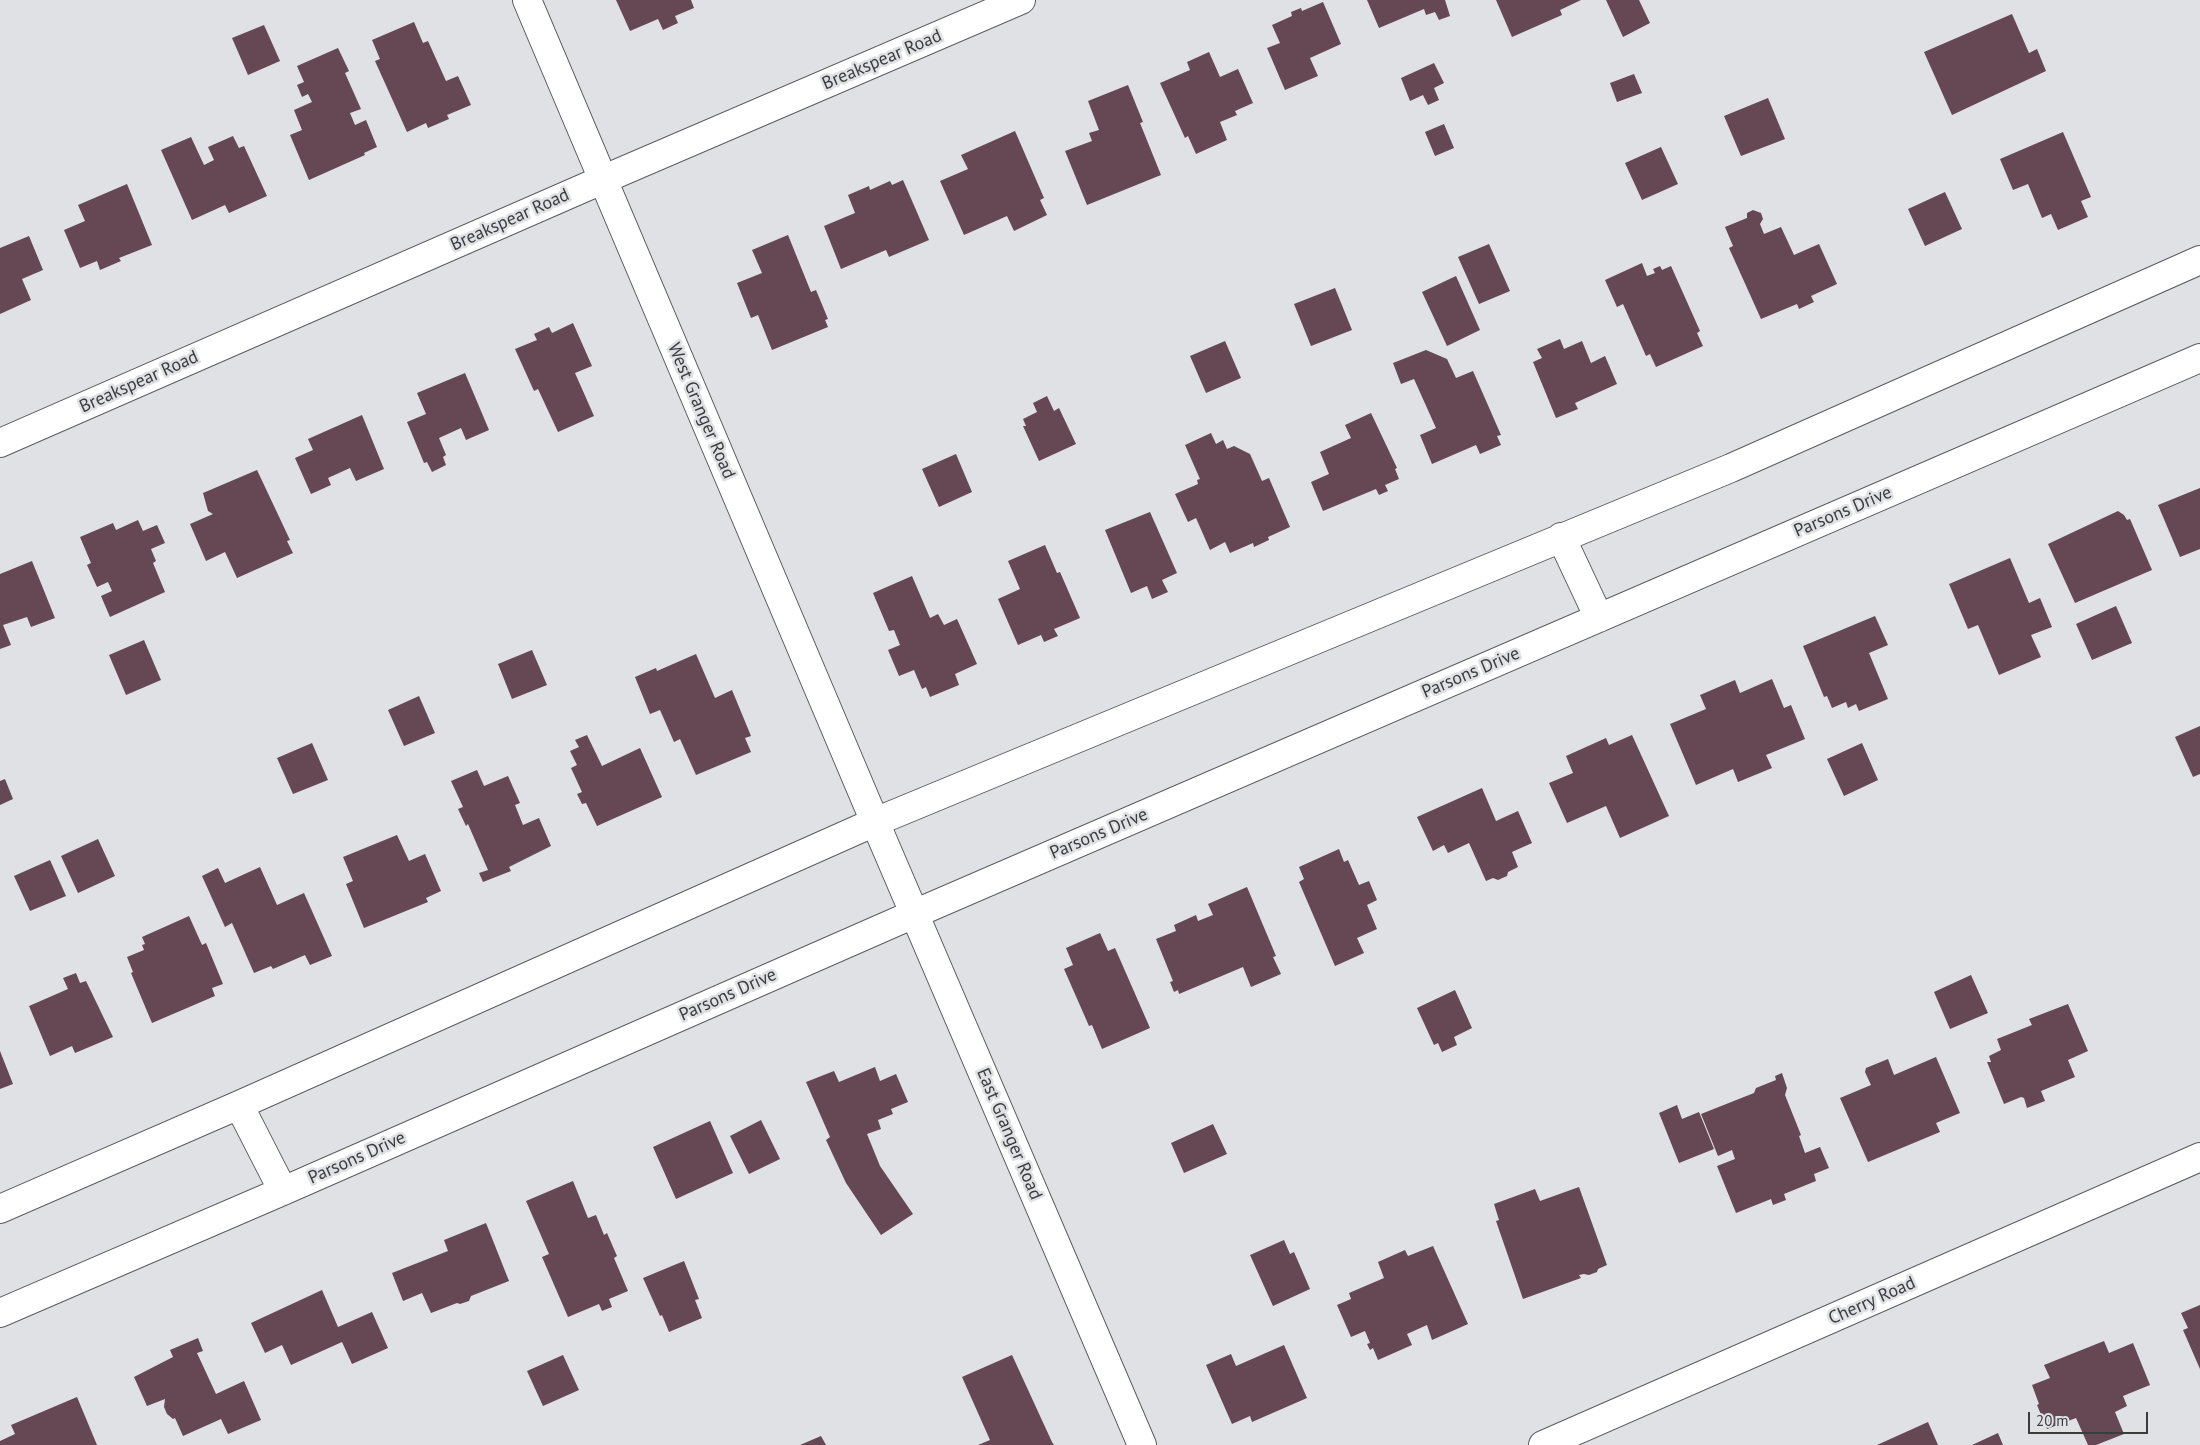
<!DOCTYPE html>
<style>
body{margin:0}
#map{position:relative;width:2200px;height:1445px;overflow:hidden;background:#dfe1e4;font-family:"PT Sans",sans-serif}
canvas{display:block}
.scale{position:absolute;left:2028px;top:1412px;width:120px;height:22px;box-sizing:border-box;border:2px solid #3b3c3e;border-top:0;padding-left:6px;font-size:15px;line-height:18px;white-space:nowrap;color:#3b3c3e;-webkit-text-stroke:4px #dfe1e4;paint-order:stroke}
</style>
<div id="map">
<canvas width="2200" height="1445"></canvas>
<div class="scale">20 m</div>
</div>
<script>
const ctx = document.querySelector('canvas').getContext('2d');
ctx.lineJoin = 'round';
function fillPath(path, color) { ctx.fillStyle = color; ctx.fill(path, 'evenodd'); }
const toPath = rows => new Path2D(rows.map(r => 'M' + r).join(''));
function trace(path, color, width, dash) { ctx.strokeStyle = color; ctx.lineWidth = width; ctx.lineCap = dash ? 'butt' : 'round'; ctx.setLineDash(dash || []); ctx.stroke(path); }
function write(font, color, halo, rows, align = 'center') {
  ctx.font = font + ' "PT Sans",sans-serif'; ctx.lineWidth = 5; ctx.setLineDash([]); ctx.textBaseline = 'middle'; ctx.strokeStyle = halo; ctx.fillStyle = color; for (const [text, x, y, turn = 0] of rows) {
    ctx.save(); ctx.translate(x, y); ctx.rotate((+turn || 0) * Math.PI / 180); ctx.textAlign = isNaN(turn) ? turn : align; if (halo) ctx.strokeText(text, 0, 0); ctx.fillText(text, 0, 0); ctx.restore();
  }
}
fillPath(toPath([
 [616,0,691,0,694,8,675,16,678,23,663,30,658,19,630,31],
 [1367,0,1445,0,1450,16,1439,20,1435,12,1426,15,1424,9,1379,28],
 [1496,0,1581,0,1560,10,1562,15,1512,37],
 [1606,0,1639,0,1650,23,1623,37],
 [1323,2,1341,44,1310,58,1318,76,1285,90,1267,48,1280,43,1272,25,1292,16,1291,12,1301,8,1302,11],
 [2012,14,2029,53,2037,49,2046,71,1952,115,1924,52],
 [414,22,423,43,428,41,446,81,458,76,471,105,447,115,449,119,428,128,426,123,407,132,375,61,380,59,372,40],
 [264,25,280,61,248,75,232,38],
 [338,48,349,71,345,73,361,109,350,113,355,125,366,120,377,147,364,153,365,155,309,180,290,135,302,130,294,110,312,102,308,94,302,97,297,85,304,82,297,66],
 [1209,52,1220,77,1238,69,1253,103,1235,111,1237,115,1220,122,1227,140,1196,154,1188,136,1185,138,1160,83,1190,70,1187,62],
 [1434,63,1444,83,1434,88,1439,100,1428,105,1423,95,1410,101,1401,78],
 [1634,74,1642,93,1617,102,1610,83],
 [1128,85,1143,122,1140,123,1161,175,1087,205,1065,151,1092,141,1089,133,1099,130,1088,101],
 [1768,98,1785,139,1741,156,1724,116],
 [1444,124,1454,148,1435,156,1425,132],
 [1015,131,1044,198,1040,200,1047,215,1014,231,1007,216,964,235,940,181,968,169,961,155],
 [2063,132,2091,197,2081,201,2088,217,2058,230,2051,214,2042,218,2028,184,2013,190,2000,159],
 [233,136,239,148,244,146,267,196,229,213,225,205,192,220,161,150,191,137,204,165,214,160,208,147],
 [1661,147,1678,184,1642,200,1625,163],
 [903,180,929,240,889,257,886,250,841,269,824,226,855,213,848,195,869,186,870,190,890,181,892,185],
 [127,184,152,245,119,258,121,261,100,270,97,261,80,268,64,230,85,221,78,205],
 [1945,192,1962,229,1925,246,1908,209],
 [1753,210,1761,213,1763,219,1760,224,1764,234,1781,227,1794,255,1819,244,1837,284,1811,296,1814,302,1799,309,1797,304,1761,319,1729,248,1733,246,1725,227,1747,218,1747,213],
 [788,235,811,292,816,290,828,319,825,320,828,327,772,350,758,315,751,318,737,283,762,273,752,250],
 [29,236,43,270,22,279,31,300,0,314,0,248],
 [1489,244,1510,291,1479,304,1458,257],
 [1642,263,1647,276,1655,273,1653,269,1660,266,1662,270,1671,266,1700,331,1697,333,1703,346,1656,367,1650,354,1646,356,1623,304,1617,307,1605,280],
 [1456,276,1480,330,1447,346,1422,292],
 [1335,288,1352,330,1311,346,1294,304],
 [573,323,592,366,575,373,594,416,558,432,538,389,534,391,515,349,537,340,534,334,549,327,552,333],
 [1560,339,1564,349,1582,341,1591,363,1605,356,1617,384,1575,403,1578,409,1556,418,1533,362,1542,358,1537,349],
 [1225,341,1241,378,1206,393,1190,356],
 [1426,350,1447,359,1456,378,1473,371,1501,435,1497,436,1501,445,1480,454,1476,445,1432,464,1420,435,1436,428,1414,379,1401,384,1393,363],
 [465,373,489,430,466,440,461,428,439,438,446,455,443,457,446,465,432,472,427,462,424,463,407,422,426,414,417,393],
 [1047,396,1054,411,1059,408,1076,444,1039,461,1023,426,1026,426,1023,419,1037,412,1033,403],
 [1371,413,1397,468,1395,469,1399,479,1385,485,1388,491,1379,495,1376,489,1323,511,1311,482,1329,474,1320,452,1351,438,1345,425],
 [362,415,384,469,356,481,350,468,328,478,331,485,311,494,295,458,313,450,308,439],
 [1211,433,1216,444,1223,440,1227,449,1234,446,1250,454,1262,481,1269,478,1290,527,1268,537,1269,540,1254,547,1253,543,1230,553,1225,542,1210,550,1196,518,1188,522,1175,494,1198,484,1197,480,1200,479,1185,445],
 [956,454,972,492,939,507,922,469],
 [257,470,290,540,287,541,293,553,237,578,225,552,206,561,190,524,213,514,208,511,203,493],
 [2200,488,2200,549,2180,557,2158,505],
 [2118,511,2124,515,2127,520,2130,519,2152,570,2075,603,2048,544],
 [1150,512,1177,573,1162,580,1168,592,1152,599,1147,586,1131,593,1105,530],
 [138,520,143,531,157,525,165,543,151,549,156,561,153,563,165,592,110,617,101,596,112,591,108,582,97,587,87,565,91,563,80,537,113,523,116,530],
 [1045,545,1057,573,1060,572,1080,618,1054,629,1058,636,1044,642,1041,635,1018,645,998,599,1020,589,1008,561],
 [2010,558,2029,603,2040,598,2052,627,2031,635,2041,657,1999,675,1978,625,1968,629,1949,584],
 [32,561,55,618,31,627,27,617,3,625,11,645,0,649,0,574],
 [912,576,930,618,938,614,944,625,957,619,977,664,955,674,959,685,930,697,926,687,922,689,914,670,899,676,888,650,900,645,894,630,889,631,873,593],
 [2116,606,2132,643,2092,660,2076,624],
 [1875,616,1888,645,1869,653,1888,699,1859,711,1856,704,1848,708,1846,702,1832,708,1827,696,1824,697,1803,646],
 [144,640,161,680,126,695,109,655],
 [532,650,547,685,512,699,498,664],
 [696,654,715,698,732,690,751,736,745,738,751,752,696,775,680,739,674,742,660,710,650,714,635,677,656,668,657,671],
 [1772,679,1784,708,1791,705,1805,739,1766,755,1772,768,1738,782,1733,769,1696,785,1670,724,1706,709,1700,695,1735,680,1740,693],
 [419,696,435,733,404,746,388,710],
 [2200,726,2200,774,2193,777,2175,737],
 [587,735,602,766,640,748,662,797,597,826,586,803,582,804,577,794,582,792,571,768,577,765,570,751,579,747,575,740],
 [1632,735,1669,816,1620,838,1606,806,1567,823,1549,783,1573,773,1566,756,1606,738,1609,745],
 [312,743,328,780,293,794,277,758],
 [1862,743,1878,780,1844,796,1827,759],
 [477,770,484,786,508,776,520,803,515,805,523,825,539,818,551,846,509,867,511,871,483,882,479,873,488,870,468,824,466,826,458,809,463,807,451,781],
 [5,779,13,799,0,805,0,781],
 [1482,788,1496,821,1518,811,1532,843,1512,852,1518,867,1508,872,1507,876,1498,880,1493,878,1486,881,1469,843,1448,853,1444,845,1433,851,1417,817],
 [397,835,409,861,425,854,441,891,426,898,428,902,364,928,346,884,353,881,343,857],
 [98,839,115,876,78,893,61,856],
 [1339,849,1344,862,1348,860,1359,885,1369,881,1377,900,1367,905,1377,929,1357,938,1364,953,1335,966,1299,882,1304,879,1299,867],
 [50,860,66,896,30,911,14,876],
 [260,867,277,905,304,893,332,956,310,965,305,955,273,969,271,966,254,973,232,923,225,927,202,876,218,868,225,883],
 [1247,887,1276,956,1273,957,1281,974,1251,987,1243,967,1179,994,1178,990,1174,992,1170,982,1173,981,1156,939,1176,931,1174,925,1196,915,1198,921,1213,915,1208,904],
 [189,916,202,945,206,943,223,984,212,988,215,996,152,1023,131,973,133,972,127,957,144,950,142,945,145,944,142,937],
 [1100,933,1108,951,1115,948,1150,1028,1102,1049,1092,1025,1089,1026,1064,969,1073,965,1066,948],
 [76,973,80,983,86,981,113,1037,75,1053,72,1046,50,1056,29,1006,68,989,63,978],
 [1971,975,1988,1013,1950,1029,1934,992],
 [1455,990,1472,1028,1454,1037,1457,1045,1442,1052,1438,1043,1434,1045,1417,1008],
 [2068,1004,2088,1051,2068,1060,2075,1077,2041,1091,2045,1101,2027,1108,2024,1098,2021,1097,2004,1104,1987,1062,1991,1062,1989,1056,2001,1050,1997,1039,2032,1025,2029,1019],
 [0,1051,13,1084,0,1089],
 [1936,1057,1960,1113,1936,1123,1940,1132,1868,1162,1840,1098,1871,1085,1865,1072,1866,1068,1888,1059,1894,1075],
 [875,1067,880,1081,896,1074,908,1102,891,1109,893,1114,878,1120,881,1129,867,1134,880,1166,913,1214,881,1235,846,1183,826,1140,830,1137,806,1082,834,1071,839,1082],
 [1782,1073,1787,1088,1785,1095,1801,1135,1799,1136,1805,1153,1820,1147,1829,1168,1814,1174,1816,1181,1784,1194,1786,1200,1773,1205,1771,1199,1736,1213,1717,1166,1735,1159,1732,1150,1718,1156,1701,1114,1754,1093,1756,1088,1776,1080,1775,1076],
 [1677,1105,1682,1119,1699,1112,1714,1149,1679,1163,1659,1113],
 [761,1120,780,1159,749,1174,730,1136],
 [710,1121,733,1173,676,1199,653,1147],
 [1213,1124,1227,1154,1184,1173,1171,1143],
 [573,1181,588,1218,596,1215,604,1235,607,1233,617,1256,614,1258,628,1291,609,1299,612,1307,602,1311,599,1304,568,1317,542,1257,549,1254,526,1201],
 [1579,1187,1607,1265,1598,1269,1597,1272,1589,1275,1584,1274,1579,1275,1581,1278,1523,1299,1496,1221,1499,1220,1494,1204,1535,1189,1540,1201],
 [486,1223,509,1281,471,1296,469,1301,460,1304,457,1303,431,1313,422,1293,403,1301,392,1273,448,1251,444,1240],
 [1284,1240,1290,1254,1294,1252,1310,1289,1273,1306,1250,1255],
 [1433,1246,1468,1324,1432,1340,1427,1325,1407,1334,1412,1345,1378,1360,1373,1348,1370,1350,1367,1344,1370,1343,1365,1331,1351,1337,1337,1305,1351,1299,1349,1293,1384,1278,1378,1262,1405,1250,1408,1256],
 [684,1261,699,1299,695,1300,702,1318,669,1332,662,1315,660,1316,643,1278],
 [322,1290,338,1327,372,1312,388,1348,352,1364,342,1342,291,1365,282,1345,265,1353,251,1323],
 [2200,1305,2200,1369,2183,1330,2188,1328,2181,1313],
 [198,1338,203,1351,197,1353,216,1394,244,1381,261,1420,228,1434,221,1419,183,1436,175,1418,173,1419,167,1414,164,1407,165,1399,147,1406,134,1377,173,1357,170,1350],
 [2104,1341,2109,1353,2133,1343,2150,1385,2123,1396,2127,1406,2115,1412,2124,1434,2096,1445,2088,1445,2076,1418,2047,1429,2037,1405,2039,1404,2032,1385,2050,1378,2044,1365],
 [1284,1345,1307,1398,1252,1422,1250,1416,1232,1424,1206,1365,1231,1354,1236,1366],
 [563,1355,579,1390,543,1406,527,1371],
 [1012,1355,1052,1442,1054,1445,978,1445,990,1440,962,1377],
 [77,1397,97,1445,0,1445,0,1441,15,1434,11,1425],
 [1928,1422,1938,1445,1877,1445],
 [1998,1433,2003,1445,1972,1445],
 [821,1436,826,1445,800,1445]
]), '#664754');
const street = toPath([
 [527,0,875,822,1142,1445],
 [0,443,602,180,1021,0],
 [1561,537,1599,618],
 [239,1105,283,1191],
 [0,1209,239,1105,875,822,1731,468,2200,260],
 [0,1313,283,1191,914,914,2200,358],
 [1543,1445,2200,1157]
]);
trace(street, '#5a5c5f', 30);
trace(street, '#fff', 28);
write('18px', '#3b3c3e', '#dfe1e4', [
 ["Breakspear Road",882,60,-23],
 ["Breakspear Road",510,220,-24],
 ["Breakspear Road",139,382,-24],
 ["West Granger Road",701,411,67],
 ["Parsons Drive",1843,512,-23],
 ["Parsons Drive",1471,673,-23],
 ["Parsons Drive",1099,834,-23],
 ["Parsons Drive",728,995,-24],
 ["East Granger Road",1009,1134,67],
 ["Parsons Drive",357,1158,-24],
 ["Cherry Road",1872,1301,-24]
]);
</script>
